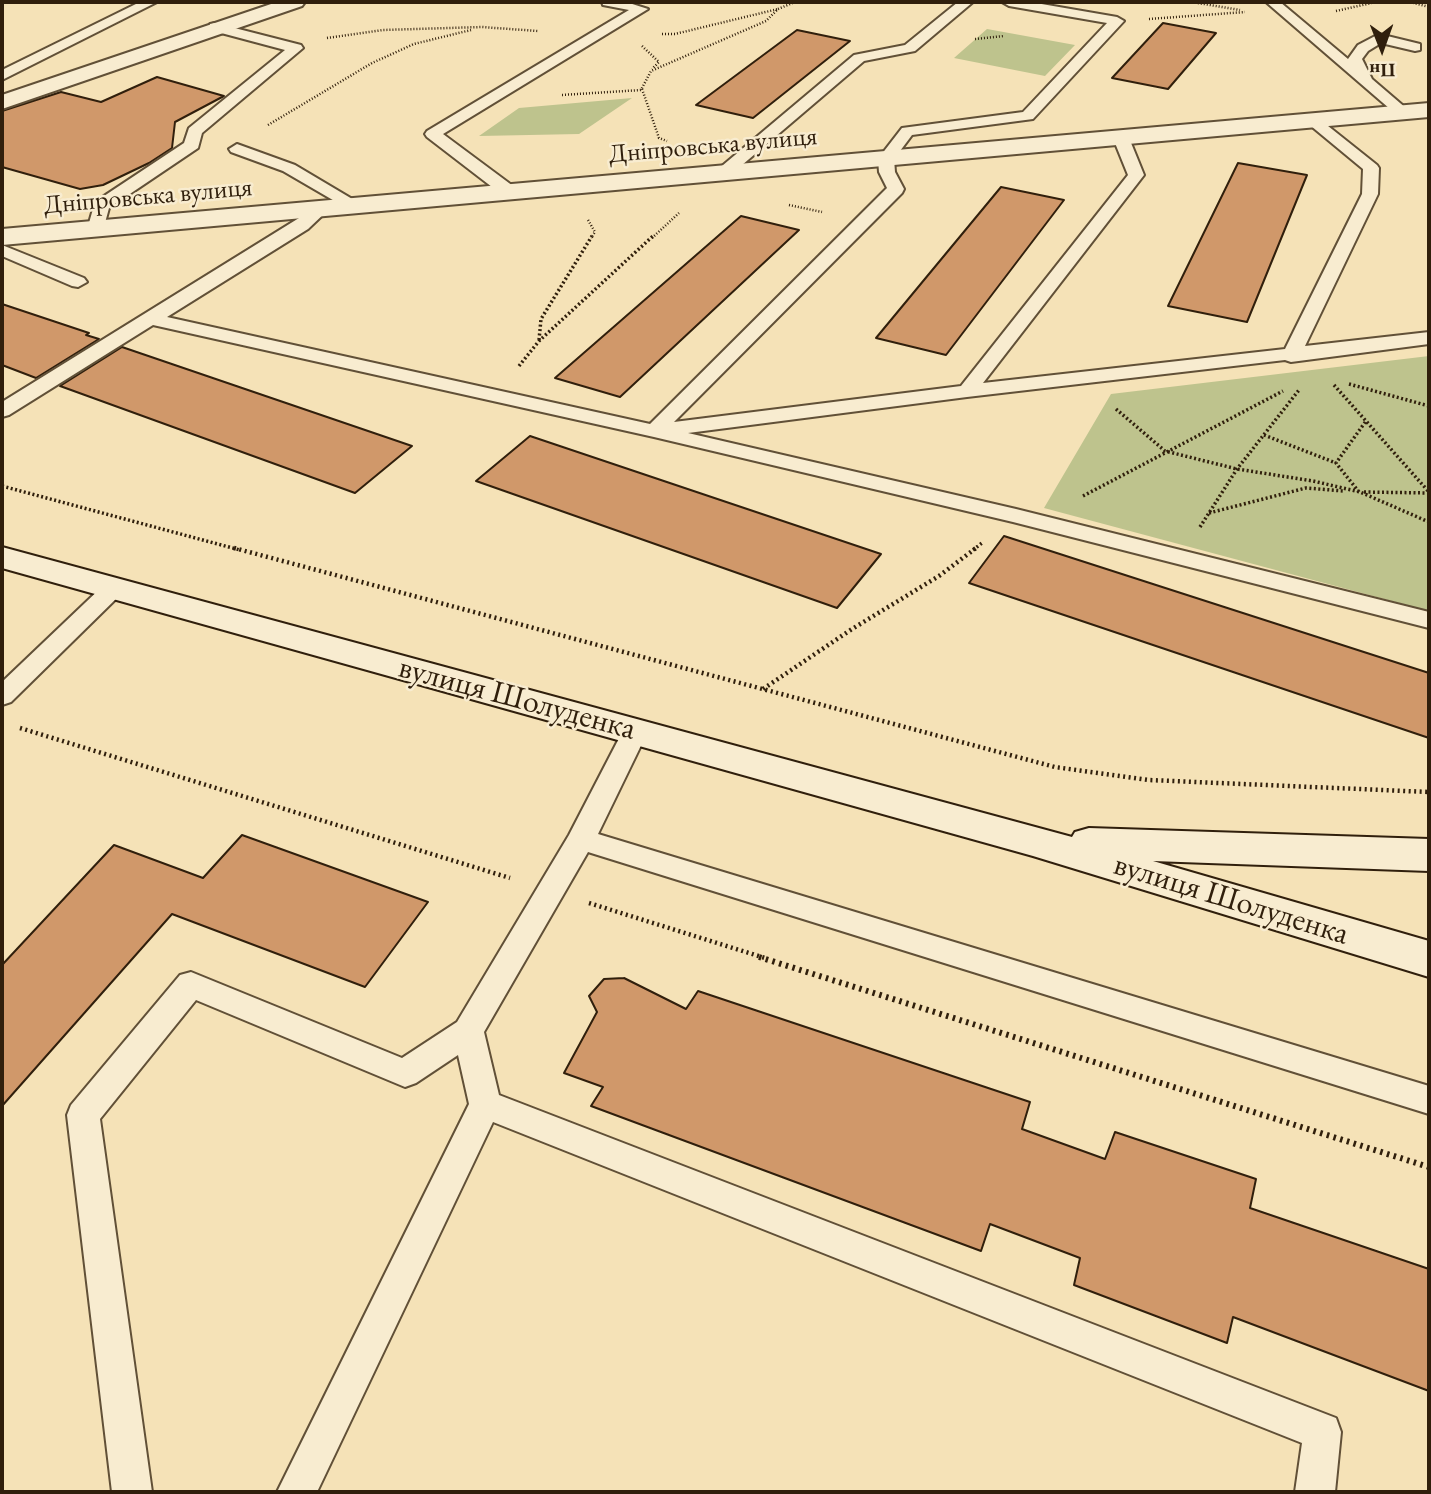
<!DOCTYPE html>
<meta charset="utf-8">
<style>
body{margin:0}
#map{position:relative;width:1431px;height:1494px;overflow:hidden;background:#f5e2b7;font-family:"EB Garamond",serif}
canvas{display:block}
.frame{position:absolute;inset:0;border:4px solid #301f0c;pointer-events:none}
.north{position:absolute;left:1347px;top:14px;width:70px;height:70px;-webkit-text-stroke:5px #f8ecd0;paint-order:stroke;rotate:179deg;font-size:19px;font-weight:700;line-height:28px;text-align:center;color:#301f0c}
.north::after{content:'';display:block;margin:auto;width:24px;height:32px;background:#301f0c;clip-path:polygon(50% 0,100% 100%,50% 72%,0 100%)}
</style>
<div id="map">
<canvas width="1431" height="1494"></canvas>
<div class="frame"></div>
<div class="north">Пн</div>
</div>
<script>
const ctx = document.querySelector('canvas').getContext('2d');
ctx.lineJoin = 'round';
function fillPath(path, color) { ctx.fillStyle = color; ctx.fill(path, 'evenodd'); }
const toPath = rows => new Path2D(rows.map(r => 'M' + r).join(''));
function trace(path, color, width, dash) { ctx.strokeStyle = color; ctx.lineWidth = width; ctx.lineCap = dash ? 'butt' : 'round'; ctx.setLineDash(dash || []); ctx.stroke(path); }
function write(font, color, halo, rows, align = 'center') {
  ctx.font = font + ' "EB Garamond",serif'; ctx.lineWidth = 5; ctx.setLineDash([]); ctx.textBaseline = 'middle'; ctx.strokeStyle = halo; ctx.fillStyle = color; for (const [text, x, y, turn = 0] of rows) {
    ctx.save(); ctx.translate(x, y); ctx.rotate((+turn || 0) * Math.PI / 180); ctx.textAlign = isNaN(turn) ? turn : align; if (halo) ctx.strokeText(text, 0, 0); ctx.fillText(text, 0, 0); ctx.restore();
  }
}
fillPath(toPath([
 [987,29,1075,45,1045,76,954,58],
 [632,98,579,134,479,136,519,108],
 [1429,356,1429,611,1044,508,1111,394]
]), '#bec38d');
const building = toPath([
 [1163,23,1216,33,1168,89,1112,78,1163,23],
 [797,30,850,41,753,118,696,105,797,30],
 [157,77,224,96,175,122,172,148,149,163,103,185,80,189,2,167,2,111,61,92,101,102,157,77],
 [1238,163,1307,175,1247,322,1168,306,1238,163],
 [1001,187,1064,200,946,355,876,338,1001,187],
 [741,216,799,230,620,397,555,378,741,216],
 [2,304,89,333,86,335,99,339,36,378,2,365,2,304],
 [122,347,412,446,355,493,60,386,122,347],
 [530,436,881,554,837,608,476,481,530,436],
 [1004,536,1429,673,1429,738,969,583,1004,536],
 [242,835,428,902,365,987,172,914,2,1106,2,965,114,845,203,878,242,835],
 [624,978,686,1009,698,991,1030,1102,1022,1129,1105,1159,1115,1132,1256,1179,1250,1208,1429,1269,1429,1391,1233,1317,1227,1343,1074,1285,1080,1258,990,1224,981,1251,591,1106,603,1087,564,1073,597,1012,589,996,604,979,624,978]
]);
fillPath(building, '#d0986a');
trace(building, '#301f0c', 2);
const lane = toPath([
 [140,2,157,2,2,80,2,70,140,2],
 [602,2,626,2,648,9,443,134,517,189,519,193,517,197,505,197,427,137,425,134,427,131,629,10,603,5,602,2],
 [958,2,973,2,915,51,864,61,728,177,716,177,714,174,716,171,854,55,905,45,958,2],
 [1002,2,1030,2,1117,17,1124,21,1033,119,912,135,894,159,895,172,904,189,902,193,674,422,961,386,1128,175,1113,138,1121,133,1129,138,1144,175,983,383,1285,349,1362,194,1363,169,1305,121,1308,118,1318,118,1377,165,1379,168,1378,194,1305,346,1429,332,1429,344,1291,362,1285,360,967,397,688,433,1016,509,1429,612,1429,628,1013,522,654,437,153,325,9,415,2,417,2,402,320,205,328,210,308,229,167,317,650,424,887,188,879,172,878,159,902,128,1023,112,1107,23,1009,6,1002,2],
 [1266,2,1280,2,1348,59,1358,45,1379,34,1420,44,1420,50,1415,51,1381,43,1368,51,1362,59,1372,79,1407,109,1410,112,1407,115,1397,115,1266,2],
 [215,23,301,45,303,48,202,133,198,148,109,208,102,234,90,234,87,230,95,202,184,143,189,128,285,50,210,30,210,24,215,23],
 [237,144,295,165,364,206,362,210,350,210,283,171,231,152,229,149,237,144],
 [2,245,84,278,87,282,78,287,72,286,2,256,2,245],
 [114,581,122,583,126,588,122,593,11,702,2,705,2,682,106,583,114,581],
 [635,722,644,725,648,731,598,834,1429,1086,1429,1114,588,852,484,1032,499,1095,1336,1418,1341,1432,1335,1492,1295,1492,1302,1443,493,1122,317,1492,277,1492,469,1104,458,1055,416,1083,405,1087,196,1000,100,1119,152,1492,112,1492,67,1115,71,1105,180,975,191,972,402,1058,457,1022,569,835,626,725,635,722]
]);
const street = toPath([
 [277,2,305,2,302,6,2,109,2,95,277,2],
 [1429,103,1429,117,2,245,2,229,1429,103]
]);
const secondary = toPath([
 [2,547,1072,837,1075,832,1089,828,1429,839,1429,871,1153,861,1429,941,1429,977,1033,856,2,568,2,547]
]);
trace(lane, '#615037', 4);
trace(street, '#615037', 4);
trace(secondary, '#301f0c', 4);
trace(toPath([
 [1192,2,1240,10],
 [1410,2,1429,7],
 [1336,11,1376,2],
 [1149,19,1245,12],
 [662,34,675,34,778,9],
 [327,38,383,30,482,27,538,31],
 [975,39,1004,36],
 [642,46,659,62,652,69],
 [642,89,659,138,667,141],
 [562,95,641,90,651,71,766,21,778,9,795,2],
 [268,125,372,63,414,44,471,30],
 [789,205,822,212],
 [588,220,595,232,591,238],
 [652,238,679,213]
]), '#301f0c', 2.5, [1, 2]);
trace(toPath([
 [539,340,541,319,592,236],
 [519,366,539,341,653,236],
 [1349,384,1429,406],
 [1334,385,1429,492],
 [1116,409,1165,451,1237,469,1313,481,1360,492,1429,522],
 [1264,435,1336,463],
 [2,486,240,550],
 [1359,492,1336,463,1366,421],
 [1364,492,1429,493],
 [1083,496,1283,391],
 [1209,513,1306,488,1344,491],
 [1200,527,1237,469,1299,390],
 [973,550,982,543]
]), '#301f0c', 3.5, [2, 2.5]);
trace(toPath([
 [234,548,1055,767,1149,780,1429,792],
 [763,689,852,629,939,576,976,548],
 [20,728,510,878],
 [589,903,765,958]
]), '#301f0c', 4.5, [2, 3.5]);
trace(toPath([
 [759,957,1429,1167]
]), '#301f0c', 6, [2.5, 4.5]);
fillPath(lane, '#f8ecd0');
fillPath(street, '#f8ecd0');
fillPath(secondary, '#f8ecd0');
write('26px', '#301f0c', '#f8ecd0', [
 ["Дніпровська вулиця",713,146,-5],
 ["Дніпровська вулиця",148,197,-5]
]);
write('32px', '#301f0c', '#f8ecd0', [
 ["вулиця Шолуденка",517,699,15],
 ["вулиця Шолуденка",1231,900,17]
]);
</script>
